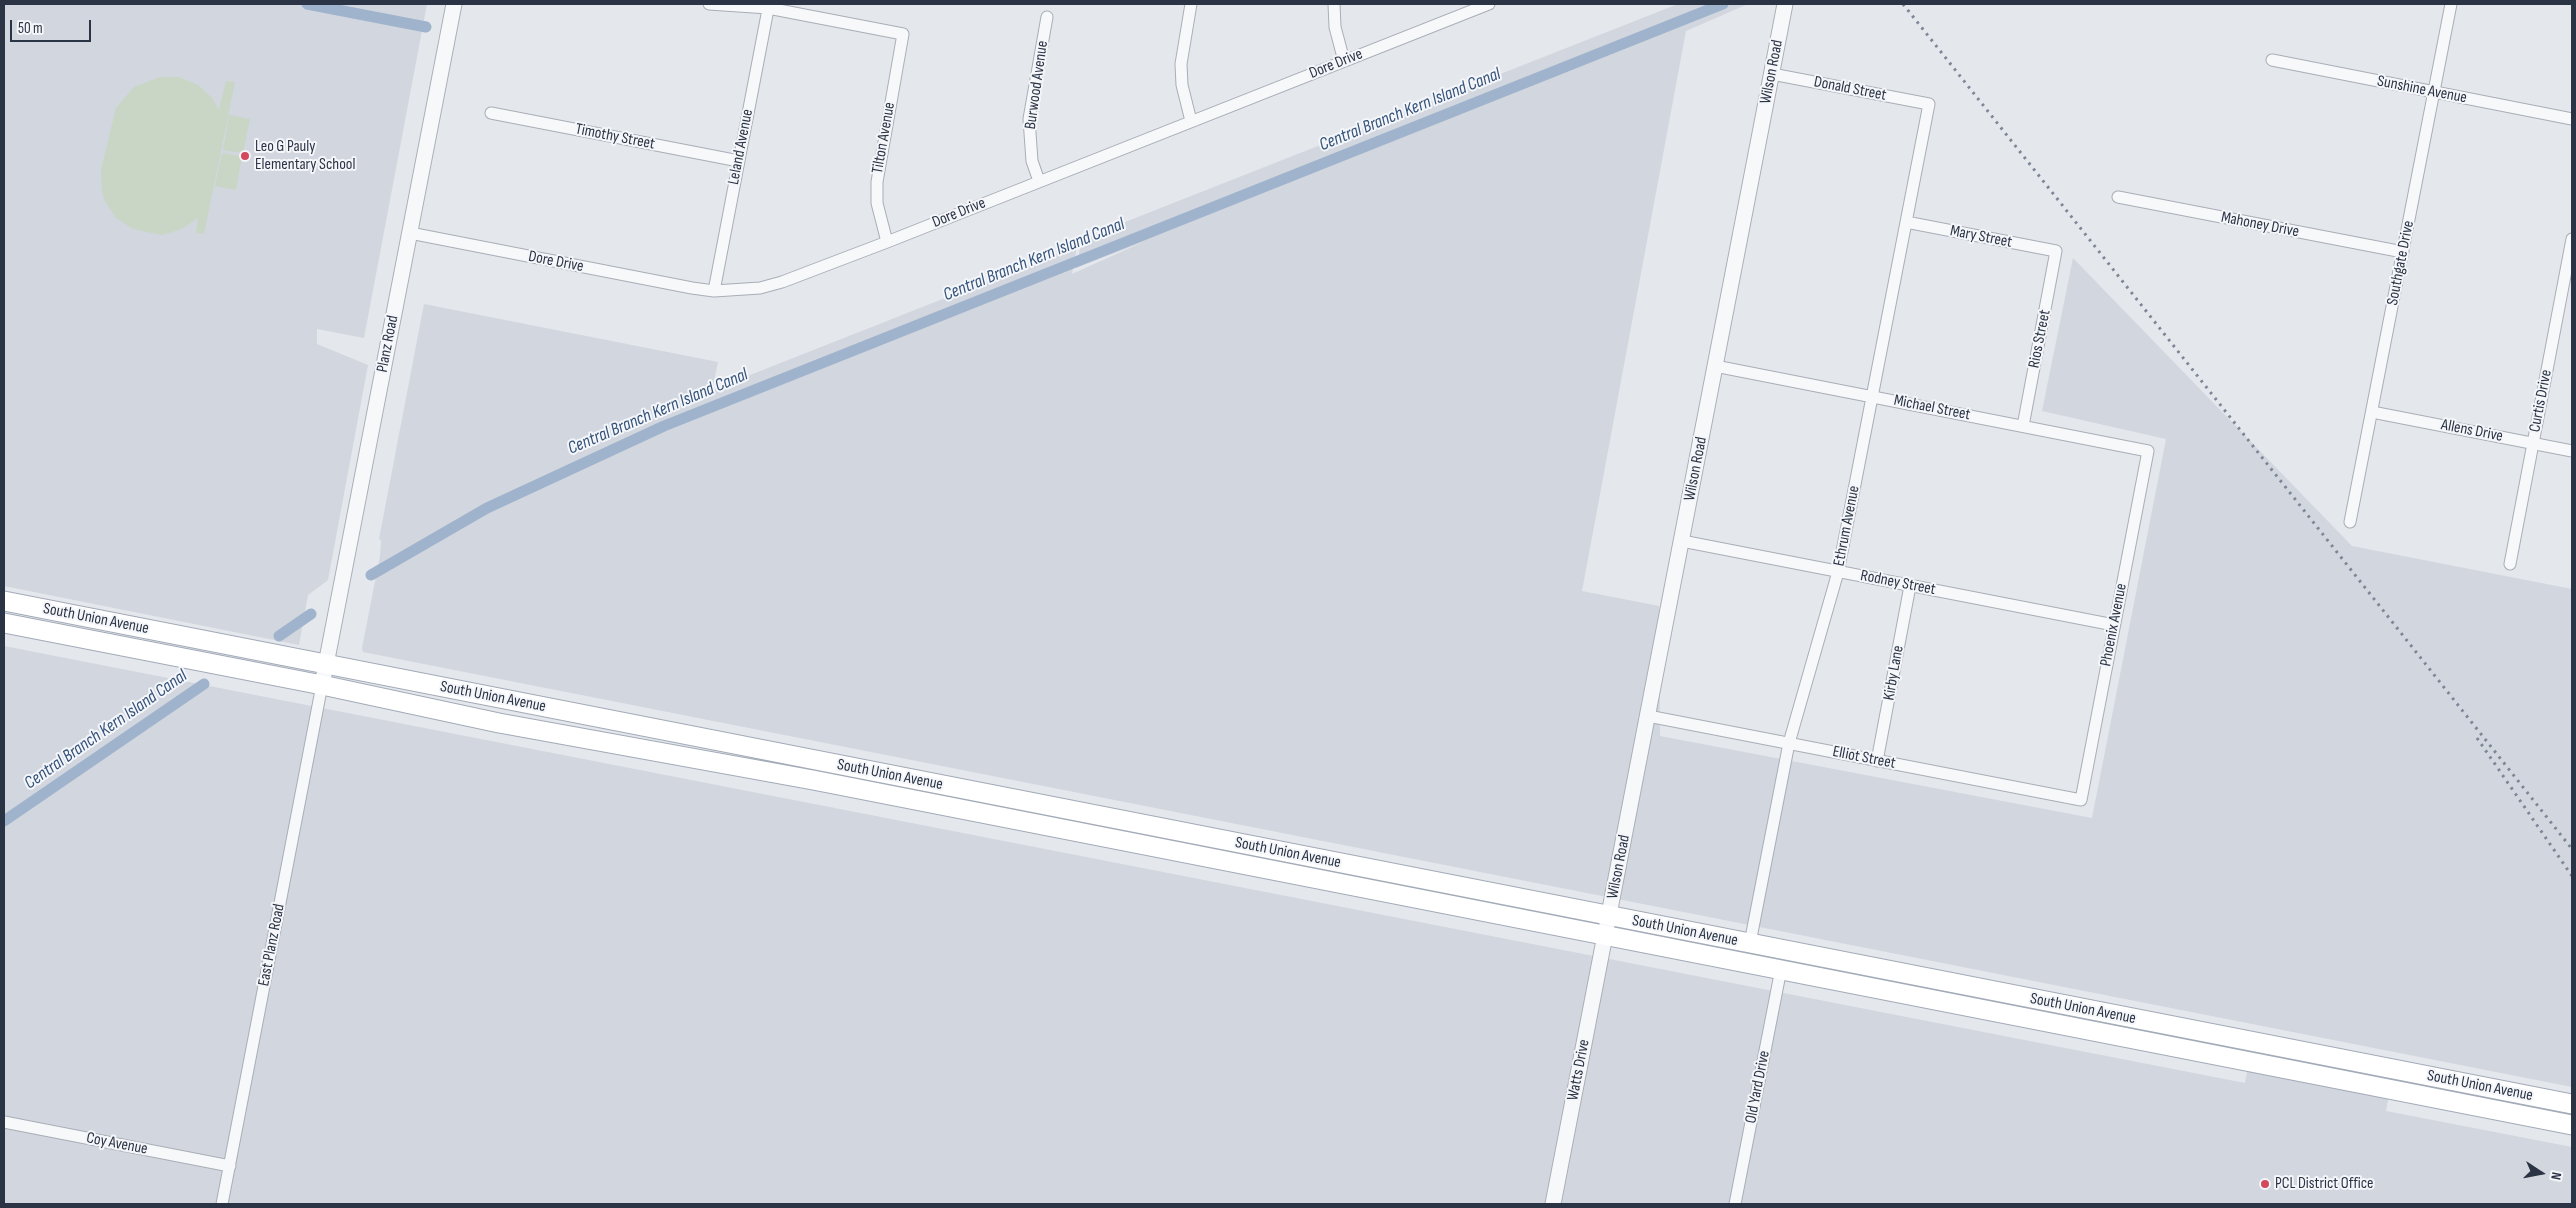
<!DOCTYPE html>
<style>
body{margin:0}
#map{position:relative;width:2576px;height:1208px;overflow:hidden;background:#e4e7ec;font-family:"Sofia Sans Condensed",sans-serif}
canvas{display:block}
.frame{position:absolute;inset:0;border:5px solid #2b3445;pointer-events:none}
.north{position:absolute;left:2516px;top:1148px;width:50px;height:50px;-webkit-text-stroke:4px #f4f6f9;paint-order:stroke;rotate:101deg;font-size:14px;font-weight:700;line-height:20px;text-align:center;color:#2b3445}
.north::after{content:'';display:block;margin:auto;width:18px;height:22px;background:#2b3445;clip-path:polygon(50% 0,100% 100%,50% 72%,0 100%)}
.scale{position:absolute;left:10px;top:20px;width:81px;height:22px;box-sizing:border-box;border:2px solid #2b3445;border-top:0;padding-left:6px;font-size:15px;line-height:18px;white-space:nowrap;color:#2b3445;-webkit-text-stroke:4px #f4f6f9;paint-order:stroke}
</style>
<div id="map">
<canvas width="2576" height="1208"></canvas>
<div class="frame"></div>
<div class="north">N</div>
<div class="scale">50 m</div>
</div>
<script>
const ctx = document.querySelector('canvas').getContext('2d');
ctx.lineJoin = 'round';
function fillPath(path, color) { ctx.fillStyle = color; ctx.fill(path, 'evenodd'); }
const toPath = rows => new Path2D(rows.map(r => 'M' + r).join(''));
function trace(path, color, width, dash) { ctx.strokeStyle = color; ctx.lineWidth = width; ctx.lineCap = dash ? 'butt' : 'round'; ctx.setLineDash(dash || []); ctx.stroke(path); }
function write(font, color, halo, rows, align = 'center') {
  ctx.font = font + ' "Sofia Sans Condensed",sans-serif'; ctx.lineWidth = 4; ctx.setLineDash([]); ctx.textBaseline = 'middle'; ctx.strokeStyle = halo; ctx.fillStyle = color; for (const [text, x, y, turn = 0] of rows) {
    ctx.save(); ctx.translate(x, y); ctx.rotate((+turn || 0) * Math.PI / 180); ctx.textAlign = isNaN(turn) ? turn : align; if (halo) ctx.strokeText(text, 0, 0); ctx.fillText(text, 0, 0); ctx.restore();
  }
}
fillPath(toPath([
 [4,4,427,4,364,338,317,329,317,344,368,365,328,580,308,595,299,645,4,586],
 [1678,4,1748,4,1686,31,1582,591,1659,606,1660,736,2092,818,2166,439,2042,411,2073,258,2352,546,2572,589,2572,1087,363,652,362,648,380,556,381,540,379,539,424,304,718,362,713,385,707,392,1077,246,1072,274,1143,242,1076,268,1082,239],
 [4,646,2245,1083,2249,1061,2390,1089,2386,1111,2572,1147,2572,1204,4,1204]
]), '#d2d6de');
fillPath(toPath([
 [160,77,179,77,198,85,212,98,219,110,226,81,235,82,204,234,196,233,198,218,182,229,162,235,133,229,116,218,105,201,102,191,101,170,116,108,134,87],
 [229,115,250,119,243,153,223,150],
 [222,153,242,156,236,190,215,186]
]), '#c9d6c5');
trace(toPath([
 [307,4,426,27],
 [371,575,487,508,664,426,1723,4],
 [279,636,311,614],
 [4,821,204,684]
]), '#9fb4cc', 11);
const minor = toPath([
 [709,4,768,8,903,34,877,182,877,203,887,242],
 [1191,4,1181,64,1182,85,1191,121],
 [1334,4,1335,27,1344,61],
 [2272,60,2572,119],
 [491,113,739,161],
 [1039,181,1032,161,1029,119,1047,17],
 [2118,197,2403,252],
 [1906,222,2056,251,2023,426],
 [410,233,692,288,714,291,760,288,782,282,887,242,1489,4],
 [714,291,769,4],
 [2372,412,2572,451],
 [2350,522,2451,4],
 [1682,541,2114,625],
 [2510,564,2572,239],
 [1648,716,2081,800,2148,451,1715,366],
 [1877,761,1910,586],
 [1750,943,1789,743,1838,572,1929,104,1772,74],
 [4,1122,230,1166],
 [222,1204,322,685],
 [1735,1204,1781,969]
]);
const tertiary = toPath([
 [322,685,454,4],
 [1553,1204,1785,4]
]);
const primary = toPath([
 [4,601,2572,1104],
 [4,623,322,685,499,723,813,780,2572,1125]
]);
trace(minor, '#a9aeb7', 13);
trace(tertiary, '#a9aeb7', 17);
trace(primary, '#a3abb8', 21);
trace(minor, '#f7f8fa', 11);
trace(tertiary, '#f7f8fa', 15);
trace(primary, '#fff', 19);
trace(toPath([
 [1903,4,2572,849],
 [2477,738,2572,876]
]), '#7d8696', 3, [2.5, 5]);
for (const [x, y, r, color] of [
 [245,156,5,"#d1495b"],
 [2265,1184,5,"#d1495b"]
]) { const dot = new Path2D(); dot.arc(x, y, r, 0, 2 * Math.PI); ctx.fillStyle = color; ctx.fill(dot); trace(dot, '#f4f6f9', 2); }
write('16px', '#2b3445', '#f4f6f9', [
 ["Dore Drive",1336,64,-22],
 ["Wilson Road",1772,72,-79],
 ["Burwood Avenue",1037,85,-82],
 ["Donald Street",1850,89,11],
 ["Sunshine Avenue",2422,90,11],
 ["Timothy Street",615,137,11],
 ["Tilton Avenue",884,138,-80],
 ["Leland Avenue",741,147,-79],
 ["Dore Drive",959,213,-22],
 ["Mahoney Drive",2260,225,11],
 ["Mary Street",1981,237,11],
 ["Dore Drive",556,262,11],
 ["Southgate Drive",2401,263,-79],
 ["Rios Street",2040,339,-79],
 ["Planz Road",388,344,-79],
 ["Curtis Drive",2541,401,-79],
 ["Michael Street",1932,408,11],
 ["Allens Drive",2472,431,11],
 ["Wilson Road",1696,469,-79],
 ["Ethrum Avenue",1847,526,-79],
 ["Rodney Street",1898,583,11],
 ["South Union Avenue",96,619,11],
 ["Phoenix Avenue",2114,625,-79],
 ["Kirby Lane",1894,673,-80],
 ["South Union Avenue",493,697,11],
 ["Elliot Street",1864,758,11],
 ["South Union Avenue",890,775,11],
 ["South Union Avenue",1288,853,11],
 ["Wilson Road",1619,867,-79],
 ["South Union Avenue",1685,931,11],
 ["East Planz Road",272,945,-79],
 ["South Union Avenue",2083,1009,11],
 ["Watts Drive",1579,1070,-79],
 ["South Union Avenue",2480,1086,11],
 ["Old Yard Drive",1758,1087,-79],
 ["Coy Avenue",117,1144,11]
]);
write('16px', '#2b3445', '#f4f6f9', [
 ["Leo G Pauly",255,147],
 ["Elementary School",255,165],
 ["PCL District Office",2275,1184]
], 'left');
write('italic 18px', '#34527a', '#f4f6f9', [
 ["Central Branch Kern Island Canal",1410,110,-22],
 ["Central Branch Kern Island Canal",1034,260,-22],
 ["Central Branch Kern Island Canal",658,412,-23],
 ["Central Branch Kern Island Canal",106,730,-35]
]);
</script>
